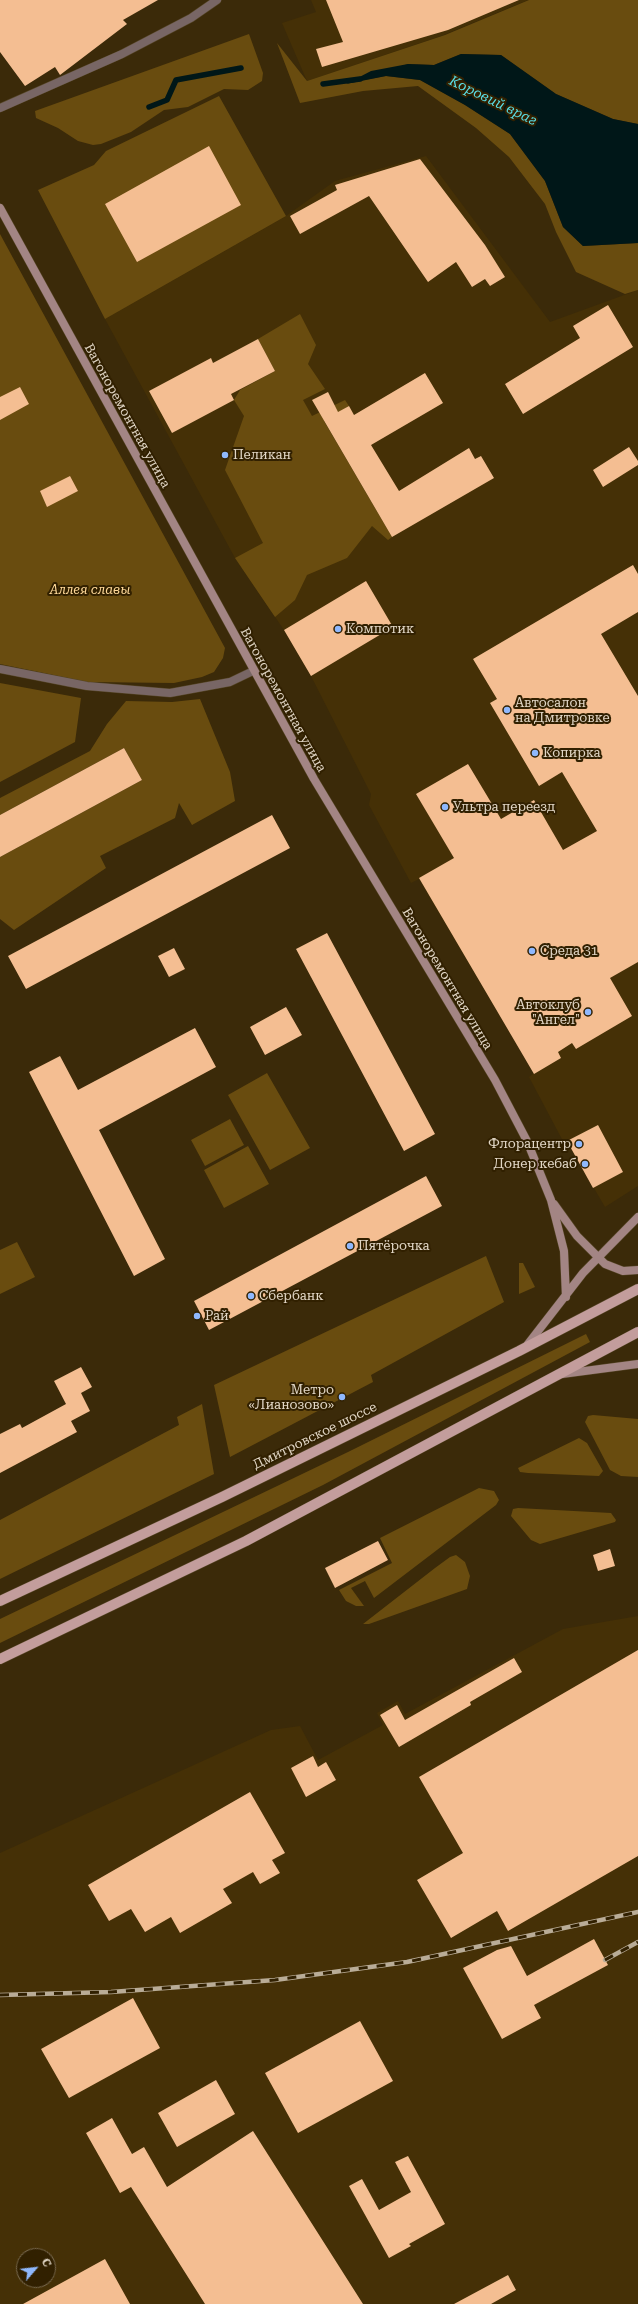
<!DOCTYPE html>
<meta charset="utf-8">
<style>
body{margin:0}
#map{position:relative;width:638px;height:2304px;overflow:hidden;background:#3b2a09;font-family:"Roboto Serif",serif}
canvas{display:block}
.north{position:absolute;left:16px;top:2248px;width:40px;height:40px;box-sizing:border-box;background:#312000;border:1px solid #78694f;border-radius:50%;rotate:62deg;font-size:11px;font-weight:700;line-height:16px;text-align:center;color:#e2d7c6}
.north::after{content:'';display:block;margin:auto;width:14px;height:18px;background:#8fb8fd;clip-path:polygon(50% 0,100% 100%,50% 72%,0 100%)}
</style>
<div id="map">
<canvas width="638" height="2304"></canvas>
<div class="north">С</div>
</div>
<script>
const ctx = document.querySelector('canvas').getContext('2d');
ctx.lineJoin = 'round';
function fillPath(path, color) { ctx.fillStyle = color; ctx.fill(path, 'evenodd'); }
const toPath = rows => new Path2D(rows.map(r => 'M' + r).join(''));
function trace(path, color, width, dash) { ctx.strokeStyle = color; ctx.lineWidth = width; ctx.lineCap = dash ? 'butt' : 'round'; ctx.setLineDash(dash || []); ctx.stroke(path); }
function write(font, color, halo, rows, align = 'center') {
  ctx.font = font + ' "Roboto Serif",serif'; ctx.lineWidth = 4; ctx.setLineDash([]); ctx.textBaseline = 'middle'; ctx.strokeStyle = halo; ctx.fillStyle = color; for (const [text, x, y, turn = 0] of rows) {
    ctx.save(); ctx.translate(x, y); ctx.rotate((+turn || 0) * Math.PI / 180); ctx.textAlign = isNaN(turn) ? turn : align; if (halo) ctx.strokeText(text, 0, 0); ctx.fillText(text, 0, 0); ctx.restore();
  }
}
fillPath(toPath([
 [311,0,528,0,441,36,307,81,282,23,316,12],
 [426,156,550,322,638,290,638,1186,605,1207,567,1142,564,1143,529,1077,534,1073,419,879,411,883,369,805,371,794,311,676,284,630,235,558,105,319,286,216,335,181],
 [638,1616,638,2304,0,2304,0,1853,271,1730,300,1726,318,1760,383,1725,377,1713,398,1701,405,1714,563,1629],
 [24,2256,48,2256,48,2280,24,2280]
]), '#453006');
fillPath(toPath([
 [529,0,638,0,638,124,613,119,556,94,501,55,461,54,434,65,408,64,348,83,386,76,420,80,465,105,510,134,545,181,563,227,583,246,638,243,638,290,625,294,576,272,556,232,545,204,509,157,476,128,418,86,363,91,300,103,277,43,307,81,445,35],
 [249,34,263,73,262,81,248,90,224,89,188,107,164,110,131,132,101,144,93,145,78,141,58,128,36,118,35,111],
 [219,96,286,216,105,319,38,190,94,165,106,151],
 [0,234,225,648,223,658,214,672,202,677,174,683,87,682,0,664],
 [300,314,316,345,308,364,325,389,303,400,312,416,345,400,349,406,324,421,392,537,388,540,372,526,347,558,307,575,295,600,275,617,235,558,263,543,225,470,244,416,234,400,240,390,275,371,258,339],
 [0,683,81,698,75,742,0,782],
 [200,699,230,772,235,801,192,825,179,803,175,818,100,856,106,868,14,930,0,919,0,857,142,780,124,748,0,815,0,798,90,751,107,724,126,701,172,702],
 [267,1073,310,1148,270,1170,228,1095],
 [230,1119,244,1145,205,1166,191,1140],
 [248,1146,269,1184,224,1208,204,1170],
 [17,1242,35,1277,0,1294,0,1250],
 [486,1256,504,1302,371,1375,373,1382,230,1457,214,1385],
 [519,1263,523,1263,535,1287,519,1294],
 [586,1334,590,1342,323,1485,0,1643,0,1619,348,1452],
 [202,1404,214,1474,0,1579,0,1520,179,1425,177,1417],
 [593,1415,638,1419,638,1477,621,1476,610,1470,585,1422,588,1416],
 [579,1438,587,1443,603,1471,599,1476,528,1473,520,1472,518,1468],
 [479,1488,494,1491,499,1500,496,1505,374,1598,365,1581,351,1588,364,1606,356,1606,346,1601,339,1590,392,1563,380,1538],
 [518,1508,611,1513,616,1520,615,1522,540,1544,531,1540,511,1516,513,1509],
 [456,1555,465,1562,470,1576,467,1589,369,1624,363,1624,435,1568,450,1557]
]), '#694c0f');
fillPath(toPath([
 [461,54,501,55,556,94,613,119,638,124,638,243,583,246,563,227,545,181,510,134,465,105,420,80,386,76,346,84,371,71,408,64,434,65]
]), '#001718');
trace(toPath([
 [323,84,360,79],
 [149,107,167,100,176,80,241,68]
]), '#001718', 5.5);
fillPath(toPath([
 [0,0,158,0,123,20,127,24,60,75,55,67,25,86,0,52],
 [326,0,519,0,448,30,322,67,316,49,343,42],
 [209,146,241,205,137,262,105,204],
 [420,159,485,245,505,277,490,286,485,279,472,287,456,262,428,282,369,196,300,234,290,216,337,190,335,185],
 [608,305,633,347,523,414,505,384,580,338,573,326],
 [258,339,275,371,231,394,234,400,172,433,149,391,211,358,213,363],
 [425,373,443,403,371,445,399,491,469,448,475,459,481,456,494,478,392,537,312,400,328,392,338,412,349,406,354,415],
 [20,387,29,404,0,420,0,397],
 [629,447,638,461,638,465,603,487,593,470],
 [70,476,78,491,47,507,40,491],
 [633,565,638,574,638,612,601,634,638,696,638,962,610,978,632,1016,576,1049,572,1043,558,1052,561,1058,534,1074,419,878,454,858,416,794,468,764,501,819,534,800,563,850,597,831,562,772,539,786,490,703,497,699,473,659],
 [366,581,393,627,311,676,284,630],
 [124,748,142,780,0,857,0,815],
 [272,815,290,848,26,989,8,956],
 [327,933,435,1134,404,1151,296,949],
 [174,948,185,969,169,977,158,956],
 [286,1007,302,1035,265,1055,250,1027],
 [195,1028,216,1067,99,1130,165,1259,134,1276,29,1072,60,1056,78,1090],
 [598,1125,623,1172,593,1188,567,1141],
 [426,1176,442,1206,209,1330,194,1301],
 [81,1367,92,1387,81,1393,90,1411,71,1421,77,1432,0,1473,0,1434,20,1424,22,1428,66,1404,54,1381],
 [378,1541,388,1560,335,1588,325,1568],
 [610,1549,615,1566,598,1571,593,1555],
 [638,1650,638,1856,508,1931,497,1911,451,1938,417,1880,463,1853,419,1777],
 [514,1658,522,1672,470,1702,471,1705,399,1747,380,1715,397,1705,405,1720],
 [313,1756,318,1767,326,1762,336,1780,306,1797,291,1768],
 [250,1792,285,1853,272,1860,280,1873,260,1884,253,1872,223,1889,232,1903,180,1933,171,1917,145,1932,131,1909,109,1921,88,1885],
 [594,1939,608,1965,534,2005,541,2018,502,2039,463,1968,497,1950,511,1946,527,1976],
 [133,1998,160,2048,69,2098,41,2049],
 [360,2021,393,2081,298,2133,265,2073],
 [216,2080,235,2114,177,2147,158,2113],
 [112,2118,132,2154,144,2147,167,2187,253,2131,363,2304,205,2304,131,2187,120,2193,86,2133],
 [408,2156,445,2224,409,2244,411,2246,389,2258,349,2186,362,2179,379,2210,411,2192,395,2162],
 [105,2259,130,2304,23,2304],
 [508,2275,516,2290,491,2304,454,2304]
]), '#f4be92');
const street = toPath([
 [0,108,122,54,191,18,217,0],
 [0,669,87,686,170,693,230,682,253,671]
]);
const secondary = toPath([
 [0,208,314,779,495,1080,527,1141,551,1200,564,1251,566,1297],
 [554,1204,577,1236,605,1264,623,1271,638,1270],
 [528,1344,583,1273,638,1217],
 [562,1374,638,1364]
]);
const primary = toPath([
 [0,1601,222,1497,519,1351,638,1289],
 [0,1659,246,1541,638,1332]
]);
trace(street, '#564627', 9);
trace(secondary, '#564627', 9);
trace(primary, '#564627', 11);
trace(street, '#786665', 8);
trace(secondary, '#a38584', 8);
trace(primary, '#c39d9c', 10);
const rail = toPath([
 [605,1960,638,1942],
 [0,1995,111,1992,275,1980,407,1962,638,1912]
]);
trace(rail, '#b9ac97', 4.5);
trace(rail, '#312000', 3, [9]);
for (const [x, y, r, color] of [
 [225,455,4,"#8fb8fd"],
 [338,629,4,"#8fb8fd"],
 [507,710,4,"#8fb8fd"],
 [535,753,4,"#8fb8fd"],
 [445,807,4,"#8fb8fd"],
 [532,951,4,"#8fb8fd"],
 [588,1012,4,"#8fb8fd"],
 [579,1144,4,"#8fb8fd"],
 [585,1164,4,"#8fb8fd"],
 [350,1246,4,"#8fb8fd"],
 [251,1296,4,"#8fb8fd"],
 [197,1316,4,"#8fb8fd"],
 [342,1397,4,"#8fb8fd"]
]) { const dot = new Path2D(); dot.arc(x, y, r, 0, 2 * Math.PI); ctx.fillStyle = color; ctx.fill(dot); trace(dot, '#312000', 1.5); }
write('13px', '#e2d7c6', '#312000', [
 ["Вагоноремонтная улица",127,416,61],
 ["Вагоноремонтная улица",283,700,61],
 ["Вагоноремонтная улица",447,979,59],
 ["Дмитровское шоссе",315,1436,-26]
]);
write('13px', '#e2d7c6', '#312000', [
 ["Пеликан",233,455],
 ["Компотик",346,629],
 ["Автосалон",515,703],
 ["на Дмитровке",515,718],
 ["Копирка",543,753],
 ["Ультра переезд",453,807],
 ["Среда 31",540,951],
 ["Автоклуб",580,1005,"right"],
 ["\"Ангел\"",580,1020,"right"],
 ["Флорацентр",571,1144,"right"],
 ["Донер кебаб",577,1164,"right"],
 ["Пятёрочка",358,1246],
 ["Сбербанк",259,1296],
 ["Рай",205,1316],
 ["Метро",334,1390,"right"],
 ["«Лианозово»",334,1405,"right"]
], 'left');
write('italic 13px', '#fed898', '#312000', [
 ["Аллея славы",90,590]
]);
write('italic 14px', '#59dde4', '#312000', [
 ["Коровий враг",493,101,26]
]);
</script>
